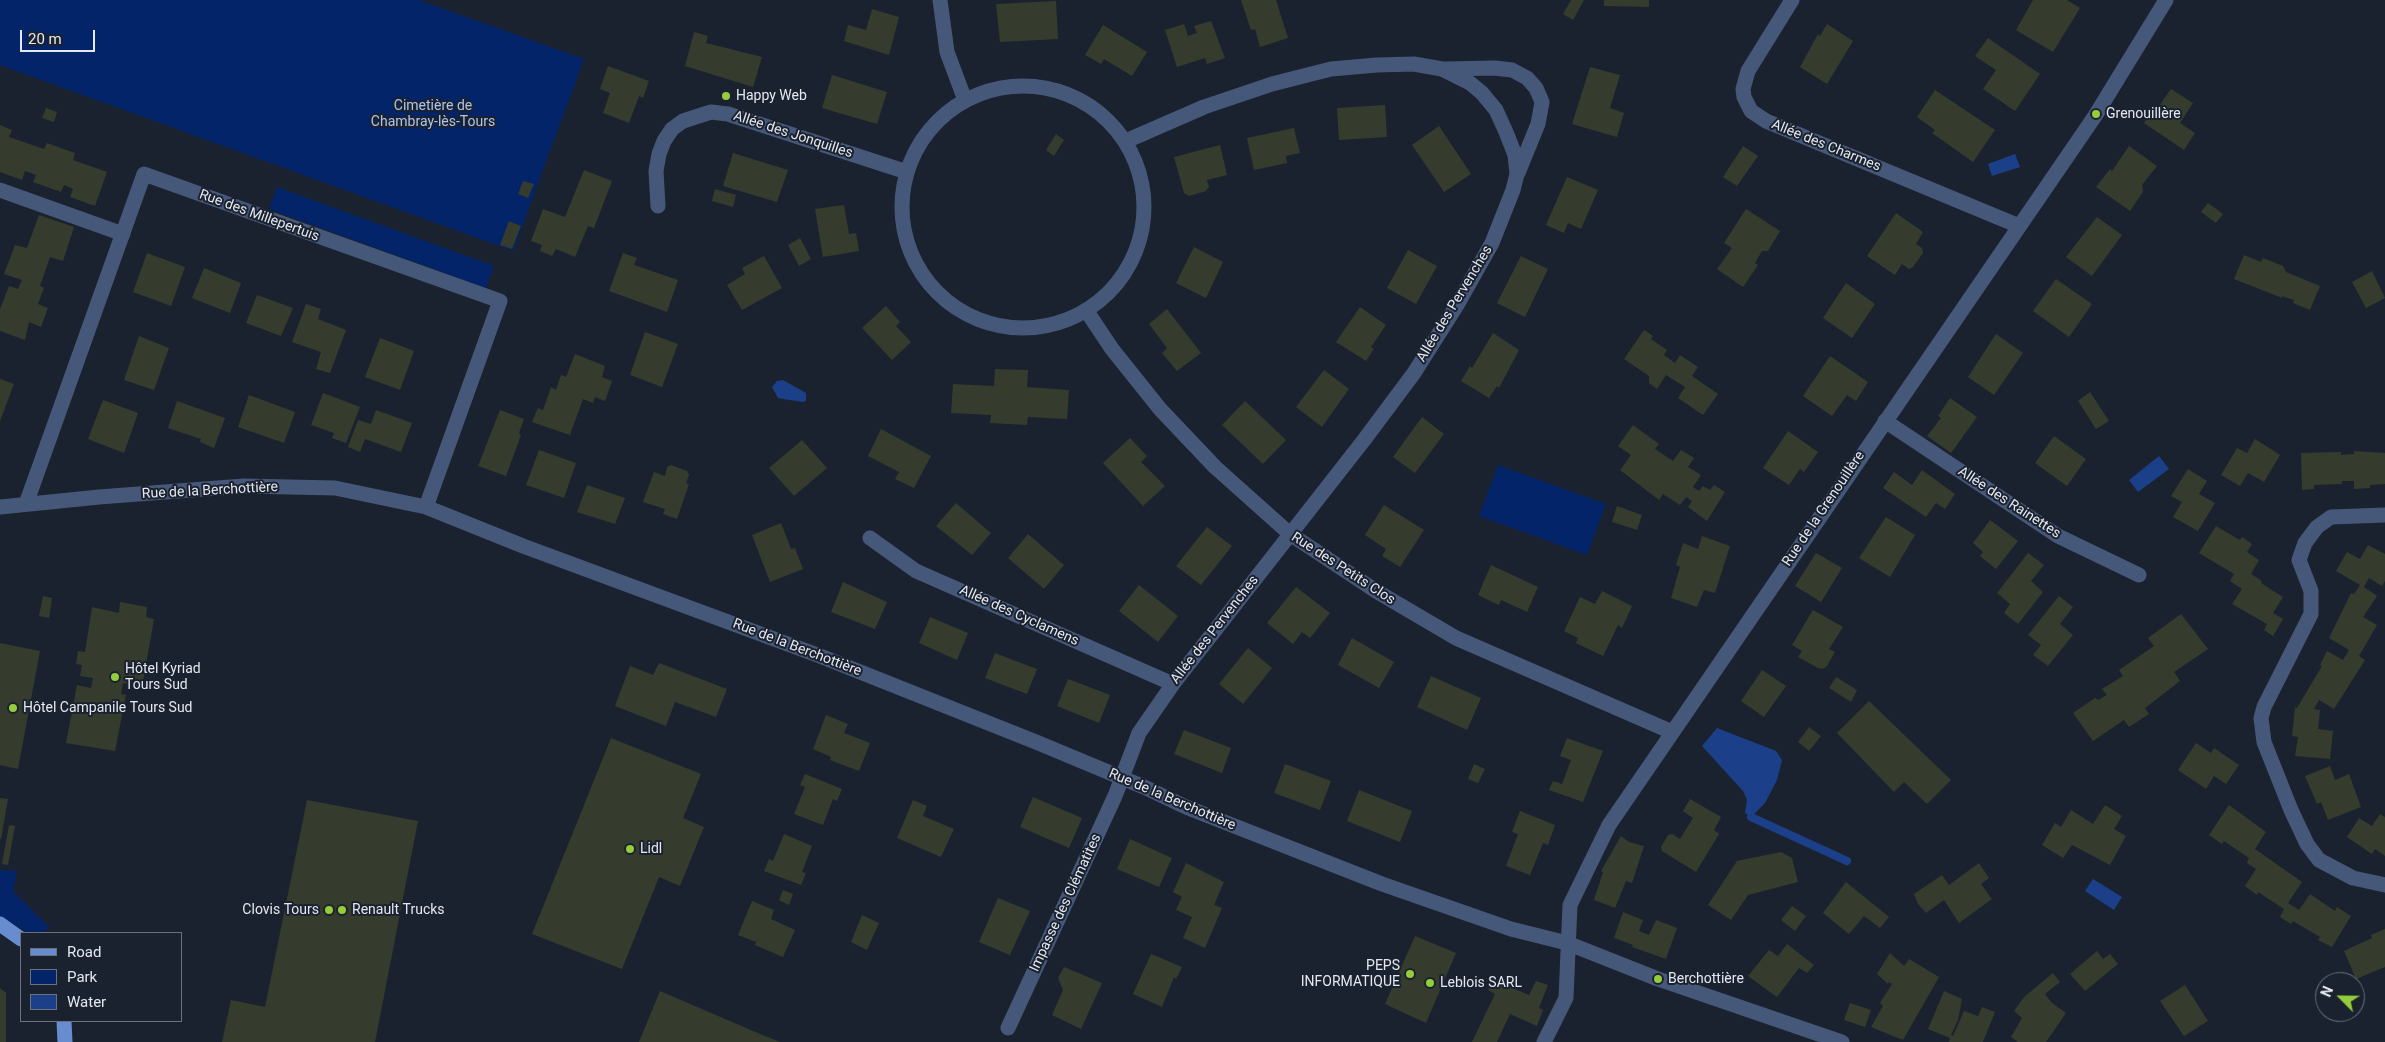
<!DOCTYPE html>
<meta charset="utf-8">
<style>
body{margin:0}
#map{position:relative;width:2385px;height:1042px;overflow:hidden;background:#1b222f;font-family:Roboto,sans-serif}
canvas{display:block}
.legend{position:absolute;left:20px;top:932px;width:162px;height:90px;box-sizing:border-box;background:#1b222f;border:1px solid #6b717d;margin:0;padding:6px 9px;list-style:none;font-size:15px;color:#e3e8f1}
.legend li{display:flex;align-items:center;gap:10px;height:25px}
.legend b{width:25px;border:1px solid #6b717d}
.north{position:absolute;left:2315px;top:972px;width:50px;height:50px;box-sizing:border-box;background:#1b222f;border:1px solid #6b717d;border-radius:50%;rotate:293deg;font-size:14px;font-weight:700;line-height:20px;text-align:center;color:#e3e8f1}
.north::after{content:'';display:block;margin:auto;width:18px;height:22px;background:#95cc3b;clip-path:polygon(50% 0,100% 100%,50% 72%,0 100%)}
.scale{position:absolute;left:20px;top:30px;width:75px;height:22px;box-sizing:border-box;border:2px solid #e3e8f1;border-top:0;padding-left:6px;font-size:15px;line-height:18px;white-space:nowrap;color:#e3e8f1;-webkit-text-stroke:4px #1b222f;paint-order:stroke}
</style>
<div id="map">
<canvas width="2385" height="1042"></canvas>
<ul class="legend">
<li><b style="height:6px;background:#688cd0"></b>Road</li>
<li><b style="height:14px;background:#032469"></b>Park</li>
<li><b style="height:14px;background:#1b4089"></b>Water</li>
</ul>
<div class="north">N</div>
<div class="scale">20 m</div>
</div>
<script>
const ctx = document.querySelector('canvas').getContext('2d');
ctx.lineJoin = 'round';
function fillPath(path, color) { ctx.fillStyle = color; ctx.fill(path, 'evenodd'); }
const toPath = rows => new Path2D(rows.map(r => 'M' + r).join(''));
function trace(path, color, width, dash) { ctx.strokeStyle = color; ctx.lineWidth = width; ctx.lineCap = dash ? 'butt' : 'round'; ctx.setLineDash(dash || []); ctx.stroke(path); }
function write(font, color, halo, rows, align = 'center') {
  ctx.font = font + ' Roboto,sans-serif'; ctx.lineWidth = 4; ctx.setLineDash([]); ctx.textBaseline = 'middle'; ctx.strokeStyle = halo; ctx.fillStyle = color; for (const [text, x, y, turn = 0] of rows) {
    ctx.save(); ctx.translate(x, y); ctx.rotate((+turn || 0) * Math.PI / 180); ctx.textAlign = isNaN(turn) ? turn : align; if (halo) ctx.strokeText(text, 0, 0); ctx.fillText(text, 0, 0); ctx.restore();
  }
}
fillPath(toPath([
 [0,0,419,0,584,59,513,251,0,65],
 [277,187,494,266,486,288,269,209],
 [1498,465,1606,504,1587,555,1479,516],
 [0,870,17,871,13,891,50,928,41,933,28,933,0,916]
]), '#032469');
fillPath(toPath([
 [2015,154,2020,167,1992,176,1988,164],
 [783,380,806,393,806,401,802,402,778,398,772,387,777,381],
 [2159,456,2169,469,2138,492,2129,480],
 [1717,728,1776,751,1782,760,1777,780,1765,803,1751,817,1745,813,1747,800,1743,791,1702,746],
 [2093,879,2122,897,2114,910,2085,891]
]), '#1b4089');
trace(toPath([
 [1751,817,1847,861]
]), '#1b4089', 8);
fillPath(toPath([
 [1241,0,1276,0,1288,38,1260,47,1255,29,1251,30],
 [1571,0,1584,0,1573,20,1563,14],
 [1604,0,1649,0,1649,7,1604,6],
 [2033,0,2067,0,2080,8,2053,52,2016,30],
 [1056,1,1058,39,1000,42,996,4],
 [872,9,899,17,889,55,844,41,848,25,866,30],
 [1211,21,1225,58,1207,64,1205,58,1177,67,1165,30,1184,24,1188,36,1197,33,1194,26],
 [1827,24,1853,41,1827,84,1800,67,1818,34,1820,36],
 [1103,25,1147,52,1132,76,1104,59,1101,64,1085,55],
 [694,32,708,36,706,43,762,57,753,87,685,66],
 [1988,38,2040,74,2015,111,1983,89,1996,70,1975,56],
 [608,66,649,81,643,98,639,96,629,123,603,113,610,93,600,89],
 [1590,67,1620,75,1610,108,1624,113,1617,137,1572,124],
 [832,75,887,92,877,124,822,108],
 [2171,89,2193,103,2180,123,2195,133,2184,150,2144,123,2156,105,2159,106],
 [1935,90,1995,130,1973,162,1932,133,1935,130,1917,117],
 [1385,105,1387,137,1339,140,1337,108],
 [46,108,57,112,54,122,42,118],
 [0,125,12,130,9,137,44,149,47,143,75,153,73,160,107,172,95,206,70,197,73,189,64,185,61,192,33,182,36,175,25,171,22,180,0,172],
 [1439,126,1471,174,1444,192,1412,145],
 [1294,128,1300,153,1286,156,1287,163,1254,170,1247,138],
 [1056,134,1064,140,1054,156,1046,150],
 [1220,145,1227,175,1207,180,1209,187,1206,191,1189,196,1184,193,1174,157],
 [1743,146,1758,156,1737,186,1723,177],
 [2129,146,2157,166,2142,185,2143,192,2130,211,2096,187,2110,169,2112,171],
 [733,153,788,170,777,202,723,186],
 [584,170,612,181,594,228,588,226,575,257,556,249,552,256,540,251,542,245,531,241,543,209,565,217],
 [1567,177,1598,190,1581,229,1568,223,1564,233,1546,225],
 [523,181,534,184,528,198,518,194],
 [715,189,736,195,733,207,712,201],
 [2208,203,2223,214,2216,223,2201,212],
 [844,205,849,234,856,233,859,251,823,257,815,209],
 [1746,209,1780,231,1768,251,1762,251,1755,263,1758,265,1743,287,1717,269,1732,248,1724,243],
 [1896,213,1923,232,1916,244,1922,248,1923,253,1913,267,1909,269,1902,264,1895,275,1867,256],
 [39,215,74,227,63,261,50,257,40,286,44,288,38,304,48,308,41,327,29,322,25,340,0,331,0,309,9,286,18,289,22,280,4,274,15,245,27,248],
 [2097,217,2122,235,2092,276,2066,257],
 [509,221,521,226,512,249,500,245],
 [800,238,811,259,799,266,788,245],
 [1194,247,1223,262,1206,298,1176,283],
 [1408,250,1437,266,1416,304,1387,288],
 [147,253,185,267,171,306,133,292],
 [623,253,637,258,634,265,678,280,667,312,609,291],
 [2244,255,2261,262,2263,258,2283,266,2286,272,2320,286,2310,310,2293,303,2294,300,2282,296,2282,298,2234,279],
 [764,256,782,288,742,310,727,285,745,274,742,268],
 [1521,256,1548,269,1525,317,1497,303],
 [204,268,241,283,230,313,192,298],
 [2372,271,2385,298,2366,308,2352,282],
 [2056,279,2092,304,2069,337,2033,311],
 [1846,283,1875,304,1852,338,1823,318],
 [257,295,293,308,281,336,246,323],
 [306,304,321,309,318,319,346,330,330,373,316,369,321,352,292,342],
 [886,306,900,322,896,326,911,342,892,360,862,328],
 [1360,307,1386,325,1371,347,1374,349,1366,361,1336,342],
 [1167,309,1201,353,1177,371,1162,353,1167,348,1149,324],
 [1644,330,1653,336,1651,339,1667,350,1664,355,1675,363,1680,355,1698,367,1692,376,1718,394,1703,415,1678,398,1685,387,1666,375,1657,389,1649,383,1649,376,1624,359],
 [645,332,678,344,662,387,630,375],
 [1493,333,1519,350,1499,388,1497,386,1489,398,1461,381,1470,366,1472,368],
 [1996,334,2023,353,1994,395,1968,377],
 [139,336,169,348,154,390,124,380],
 [380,338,414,351,400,390,365,377],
 [575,354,605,366,602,377,612,381,605,401,595,397,593,403,583,399,570,435,532,422,538,408,543,410,551,387,556,390,561,375,566,377],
 [1830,356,1868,382,1856,401,1847,395,1832,416,1803,396],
 [995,369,1028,370,1027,387,1069,390,1067,419,1028,417,1027,425,990,423,991,415,951,413,953,384,994,386],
 [1324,370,1349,389,1322,427,1296,407],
 [0,379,14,384,0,421],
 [2090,392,2109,421,2096,429,2078,401],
 [323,393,360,407,346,443,332,438,334,433,311,425],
 [249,395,295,412,284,443,238,427],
 [1950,398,1977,417,1951,453,1927,436,1941,418,1938,416],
 [103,400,138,413,124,453,88,439],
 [177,401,225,418,214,448,200,442,201,439,168,428],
 [1245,401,1286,440,1263,464,1222,425],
 [376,410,412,423,401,452,365,439,360,452,348,447,358,420,371,424],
 [500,410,524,419,519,433,521,435,506,476,478,466],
 [1422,417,1444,434,1415,473,1393,457],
 [1633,425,1659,444,1655,449,1673,461,1681,450,1694,458,1688,467,1701,475,1693,487,1699,491,1703,486,1710,490,1714,485,1725,492,1707,521,1688,507,1692,501,1686,497,1680,505,1663,494,1659,500,1620,470,1631,455,1618,446],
 [881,429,931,456,914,488,895,479,899,472,868,456],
 [1788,431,1818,452,1804,472,1800,469,1789,485,1763,468],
 [2054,436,2086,459,2067,486,2035,463],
 [1130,438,1147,456,1141,462,1165,486,1143,506,1103,463],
 [2255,439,2280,455,2264,482,2248,473,2240,486,2221,475,2237,448,2247,453],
 [802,440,827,468,794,496,769,468],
 [539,450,576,463,564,498,526,485],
 [2354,451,2385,453,2385,484,2370,485,2370,488,2354,489,2354,481,2342,481,2342,484,2314,485,2314,489,2302,490,2301,453,2341,452,2341,455,2354,454],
 [671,465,687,471,689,475,686,483,689,484,677,519,663,514,665,509,643,502,654,472,665,476,667,467],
 [2188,469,2207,481,2199,494,2215,503,2198,531,2173,517,2182,502,2171,496],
 [1922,470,1955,494,1945,509,1936,503,1926,517,1883,488,1894,472,1912,485],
 [587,485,625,498,615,524,577,512],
 [956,503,991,533,972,555,936,526],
 [1384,505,1424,530,1400,567,1382,556,1386,549,1365,535],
 [1617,506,1642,515,1637,530,1612,522],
 [1886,517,1915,535,1890,577,1859,558],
 [1990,520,2018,541,1996,569,1980,556,1983,552,1973,543],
 [781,523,791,549,795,548,803,569,770,582,752,535],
 [2216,526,2240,540,2242,537,2252,544,2247,552,2259,560,2251,574,2262,581,2261,583,2283,597,2273,613,2283,619,2273,636,2264,630,2267,624,2232,604,2242,589,2230,581,2234,574,2199,553],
 [1207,527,1232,546,1201,585,1176,566],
 [1028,534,1064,565,1044,589,1008,558],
 [1702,536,1730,546,1715,593,1704,590,1697,607,1671,598,1680,567,1676,565,1683,543,1698,549],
 [2368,545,2385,554,2385,581,2382,586,2369,578,2364,587,2377,596,2363,617,2377,625,2359,656,2365,660,2334,709,2319,700,2314,709,2320,710,2318,729,2333,731,2330,759,2295,756,2298,737,2292,736,2295,707,2297,708,2322,666,2320,665,2327,651,2343,660,2349,650,2329,638,2351,593,2354,594,2360,585,2336,571,2347,552,2360,559],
 [1816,553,1842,568,1821,602,1795,586],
 [2028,553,2044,565,2031,581,2043,592,2018,624,2004,613,2010,604,1997,593],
 [1491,565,1538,587,1527,612,1501,600,1499,605,1478,595],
 [843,582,887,602,875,629,831,612],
 [1139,585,1178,616,1158,642,1119,611],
 [1296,587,1330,613,1310,638,1302,632,1293,644,1267,623],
 [1602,591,1632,606,1622,628,1618,625,1603,656,1576,643,1578,638,1564,631,1580,597,1595,604],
 [43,596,52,598,49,618,39,616],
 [2059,596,2073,607,2060,624,2073,635,2048,666,2033,655,2041,645,2028,635],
 [120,602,147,607,146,617,154,619,142,687,123,683,121,694,126,695,115,751,66,743,77,685,91,688,93,678,80,676,82,665,76,664,78,651,85,652,92,607,119,613],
 [1813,610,1843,627,1829,649,1835,652,1827,666,1823,669,1818,668,1798,657,1802,651,1792,645],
 [2181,614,2208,649,2174,672,2180,681,2145,708,2149,714,2129,727,2124,720,2093,741,2073,713,2095,698,2098,700,2107,695,2102,689,2123,676,2119,670,2154,646,2148,638],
 [930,617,968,633,957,660,919,643],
 [1352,638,1394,662,1379,688,1338,665],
 [0,643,40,651,18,769,0,765],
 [1248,648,1272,668,1243,704,1219,684],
 [995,653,1037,669,1027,694,985,678],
 [659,663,727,689,716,717,675,702,666,726,615,706,630,666,653,675],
 [1762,670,1786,686,1764,717,1741,701],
 [1431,676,1481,698,1467,730,1417,707],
 [1836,677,1857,690,1851,702,1829,688],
 [1068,679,1110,695,1099,723,1057,706],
 [1869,701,1951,780,1927,804,1904,782,1894,792,1837,733],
 [826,715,848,724,844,733,870,743,859,771,830,760,831,757,813,749],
 [1809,727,1821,736,1809,751,1798,742],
 [1184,730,1231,748,1222,773,1174,754],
 [611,738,701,774,683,818,704,827,680,886,659,877,622,969,532,934],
 [1567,738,1603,751,1583,802,1549,790,1553,781,1562,784,1571,760,1560,756],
 [2196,743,2211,753,2214,748,2239,765,2226,784,2214,776,2206,789,2178,770],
 [1285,764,1331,781,1320,810,1274,793],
 [1474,764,1485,769,1478,783,1468,779],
 [2330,766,2335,780,2349,774,2361,807,2328,820,2321,802,2317,804,2305,776],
 [805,774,842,789,837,801,833,799,823,825,794,814,805,787,800,785],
 [1359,790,1412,811,1400,842,1347,821],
 [1033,797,1082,818,1069,848,1020,827],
 [0,798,8,799,1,839,0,839],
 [1690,799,1721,817,1714,830,1719,834,1696,872,1662,851,1661,847,1668,835,1672,834,1680,839,1693,818,1683,811],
 [307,800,418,821,375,1042,222,1042,231,1000,265,1007],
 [913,800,927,806,923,816,954,829,941,857,897,838],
 [2105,805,2122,816,2114,829,2126,836,2110,865,2072,845,2063,858,2042,845,2055,823,2061,827,2071,810,2093,824],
 [2229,805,2266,832,2255,849,2302,882,2288,903,2299,910,2310,894,2335,911,2337,907,2351,916,2332,947,2318,940,2320,937,2293,921,2291,924,2280,917,2284,909,2258,892,2257,895,2245,886,2256,869,2247,863,2249,858,2224,841,2222,844,2209,835],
 [1520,811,1555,825,1548,845,1543,843,1530,875,1506,866,1518,834,1512,832],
 [2380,814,2385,817,2385,856,2375,849,2372,854,2347,837,2359,818,2372,826],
 [9,825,15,826,8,865,2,864],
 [784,834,812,846,802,872,806,873,801,885,764,871,769,859,773,861],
 [1621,836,1629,842,1644,846,1632,883,1626,881,1615,908,1594,900,1603,872,1601,871],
 [1130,839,1172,858,1159,887,1117,869],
 [1781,852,1792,858,1798,882,1748,895,1731,920,1708,905,1737,861],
 [1186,863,1224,882,1214,905,1222,908,1205,948,1183,938,1192,917,1176,910,1182,897,1173,892],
 [1979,863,1989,878,1981,884,1992,899,1959,923,1944,900,1926,913,1918,904,1914,894,1942,875,1949,885],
 [1846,882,1889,917,1880,928,1864,916,1849,934,1823,913],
 [783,890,793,894,789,905,779,900],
 [998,898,1030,911,1010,955,979,942],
 [752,901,774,910,771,919,795,930,783,957,755,945,756,942,738,935],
 [1792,906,1806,916,1795,931,1781,920],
 [1623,912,1643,920,1639,931,1649,935,1656,920,1677,928,1666,959,1632,947,1633,945,1614,938],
 [862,915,879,923,867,950,851,942],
 [2385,929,2385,967,2356,979,2344,951,2372,938,2371,935],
 [1415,936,1456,953,1426,1023,1385,1004],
 [1787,944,1814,965,1807,973,1799,968,1777,997,1748,976,1769,950,1778,956],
 [2097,951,2103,959,2110,954,2118,964,2085,991,2070,974],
 [1890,953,1904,966,1909,959,1939,977,1903,1040,1871,1027,1883,1006,1880,1003,1892,984,1889,982,1888,984,1877,974],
 [1151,954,1182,967,1176,979,1174,977,1162,1007,1133,994],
 [1064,967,1102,983,1081,1029,1052,1015,1063,990,1058,978],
 [2053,973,2060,982,2045,994,2052,1003,2066,1013,2046,1042,2018,1042,2011,1037,2022,1018,2014,1011,2024,997],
 [1493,980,1529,995,1536,981,1548,985,1539,1008,1543,1010,1537,1026,1510,1014,1497,1042,1472,1042,1495,994,1488,990],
 [2185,985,2208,1021,2184,1036,2160,1001],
 [0,988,6,993,6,1042,0,1042],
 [660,991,753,1031,780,1042,639,1042],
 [1944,991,1962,999,1958,1020,1951,1035,1953,1036,1964,1011,1978,1016,1982,1007,1995,1012,1983,1042,1949,1042,1950,1038,1928,1029],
 [1850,1003,1871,1010,1865,1027,1844,1020]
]), '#353c2d');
trace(toPath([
 [940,0,947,52,965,100],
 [1792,0,1748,71,1743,89,1744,97,1751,111,1766,121,2019,226],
 [1446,69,1494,68,1512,70,1527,78,1536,88,1542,102,1538,124,1518,173],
 '902 207a121 121 0 1 1 242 0a121 121 0 1 1-242 0Z',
 [0,190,123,234],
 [658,206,656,171,659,154,664,141,672,129,683,121,711,112,728,114,907,172],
 [1086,310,1112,349,1160,409,1215,467,1290,534,1376,591,1456,638,1672,732],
 [1885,421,2058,536,2139,575],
 [26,504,144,174,500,301,426,507],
 [0,507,99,497,244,486,335,488,426,507,523,546,820,656,1036,742,1144,787,1186,807,1382,884,1511,929,1567,943,1658,979,1842,1042],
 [2385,515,2331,517,2317,527,2305,543,2299,560,2311,591,2311,614,2264,707,2261,718,2264,742,2291,810,2307,844,2319,860,2353,878,2385,885],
 [870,538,916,571,1173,684],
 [1008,1028,1115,796,1139,733,1173,684,1364,440,1414,373,1457,305,1492,243,1513,190,1517,174,1515,155,1506,132,1496,110,1482,93,1470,83,1442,69,1414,64,1377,65,1331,69,1272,84,1204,107,1126,141],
 [1544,1042,1566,998,1570,905,1609,825,2095,116,2166,0]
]), '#465879', 15);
trace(toPath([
 [0,924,21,939],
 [64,1021,65,1042]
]), '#688cd0', 15);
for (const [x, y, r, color] of [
 [726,96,5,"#95cc3b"],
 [2096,114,5,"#95cc3b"],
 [115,677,5,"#95cc3b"],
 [13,708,5,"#95cc3b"],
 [630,849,5,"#95cc3b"],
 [329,910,5,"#95cc3b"],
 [342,910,5,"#95cc3b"],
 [1410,974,5,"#95cc3b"],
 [1658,979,5,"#95cc3b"],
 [1430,983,5,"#95cc3b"]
]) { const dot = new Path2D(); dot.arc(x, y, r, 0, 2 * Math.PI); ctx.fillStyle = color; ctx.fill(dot); trace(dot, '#1b222f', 2); }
write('14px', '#e3e8f1', '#1b222f', [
 ["Happy Web",736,96],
 ["Grenouillère",2106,114],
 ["Hôtel Kyriad",125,669],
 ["Tours Sud",125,685],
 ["Hôtel Campanile Tours Sud",23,708],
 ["Lidl",640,849],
 ["Clovis Tours",319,910,"right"],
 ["Renault Trucks",352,910],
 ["PEPS",1400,966,"right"],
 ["INFORMATIQUE",1400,982,"right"],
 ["Berchottière",1668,979],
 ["Leblois SARL",1440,983]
], 'left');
write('14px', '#adc4ee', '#1b222f', [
 ["Cimetière de",433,106],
 ["Chambray-lès-Tours",433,122]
]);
write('14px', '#e3e8f1', '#1b222f', [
 ["Allée des Jonquilles",793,135,18],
 ["Allée des Charmes",1826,146,22],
 ["Rue des Millepertuis",259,216,20],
 ["Allée des Pervenches",1455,304,-59],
 ["Rue de la Berchottière",210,491,-3],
 ["Allée des Rainettes",2009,503,33],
 ["Rue de la Grenouillère",1824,509,-56],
 ["Rue des Petits Clos",1343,569,33],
 ["Allée des Cyclamens",1019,616,24],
 ["Allée des Pervenches",1215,630,-52],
 ["Rue de la Berchottière",797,648,21],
 ["Rue de la Berchottière",1172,800,23],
 ["Impasse des Clématites",1066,903,-65]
]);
</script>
